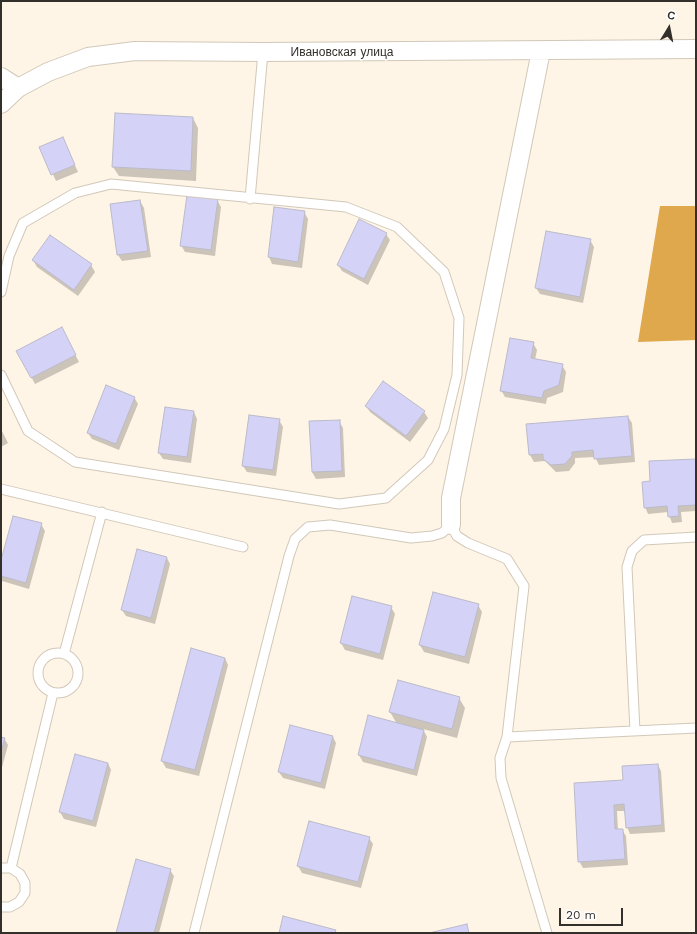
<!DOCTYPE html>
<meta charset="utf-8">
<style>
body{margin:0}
#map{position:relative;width:697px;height:934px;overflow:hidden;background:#fff5e6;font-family:"Work Sans",sans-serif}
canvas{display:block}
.frame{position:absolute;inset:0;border:2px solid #332f2a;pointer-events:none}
.north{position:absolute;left:649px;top:8px;width:40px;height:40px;-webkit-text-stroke:3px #fff;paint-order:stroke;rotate:10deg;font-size:11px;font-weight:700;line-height:16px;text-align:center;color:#332f2a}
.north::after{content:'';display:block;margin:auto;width:14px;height:18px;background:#332f2a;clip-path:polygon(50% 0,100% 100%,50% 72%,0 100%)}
.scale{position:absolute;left:559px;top:908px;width:64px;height:18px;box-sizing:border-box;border:2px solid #332f2a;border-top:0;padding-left:5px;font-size:12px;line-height:14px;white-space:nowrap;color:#332f2a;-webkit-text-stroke:3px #fff;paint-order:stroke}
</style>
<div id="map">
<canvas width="697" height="934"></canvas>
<div class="frame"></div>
<div class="north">С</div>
<div class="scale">20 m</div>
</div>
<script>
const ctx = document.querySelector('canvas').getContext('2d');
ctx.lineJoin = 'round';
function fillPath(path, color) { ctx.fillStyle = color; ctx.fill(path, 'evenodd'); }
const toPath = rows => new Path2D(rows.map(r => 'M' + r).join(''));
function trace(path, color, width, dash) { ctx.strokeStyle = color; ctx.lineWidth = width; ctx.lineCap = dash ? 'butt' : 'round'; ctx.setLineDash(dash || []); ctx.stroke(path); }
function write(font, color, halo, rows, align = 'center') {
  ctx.font = font + ' "Work Sans",sans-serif'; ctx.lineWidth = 3; ctx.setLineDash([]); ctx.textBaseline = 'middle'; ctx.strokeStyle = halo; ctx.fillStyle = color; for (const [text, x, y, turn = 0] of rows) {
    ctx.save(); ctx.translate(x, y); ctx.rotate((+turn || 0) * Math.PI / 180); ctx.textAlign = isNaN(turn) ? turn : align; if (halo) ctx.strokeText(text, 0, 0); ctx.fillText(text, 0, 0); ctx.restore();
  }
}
fillPath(toPath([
 [660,206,696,206,696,340,638,342]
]), '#dfa84d');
fillPath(toPath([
 [193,118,198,128,196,181,119,176,113,167],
 [63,139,78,172,56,181,41,148],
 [217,200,221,207,215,256,185,252,181,245],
 [140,201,144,208,151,257,122,261,118,255],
 [275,208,304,212,308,219,302,268,272,264,269,257],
 [386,234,390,240,368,285,342,271,338,265],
 [590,240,594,247,583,303,540,294,536,288],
 [33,260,91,265,95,272,78,296,37,267],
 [65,335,79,362,35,384,18,351],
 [533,343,537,350,535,360,562,365,566,372,563,392,547,398,546,404,505,397,501,390],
 [134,397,138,404,119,450,92,439,88,433],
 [366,406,424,412,428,418,410,442,370,412],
 [194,412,197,419,191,463,163,459,159,453],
 [628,417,632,423,635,462,599,465,595,457,575,458,575,463,569,471,556,472,545,461,534,462,530,455,527,425],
 [279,420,283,427,276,476,247,472,243,466],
 [339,421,343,428,345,477,316,479,312,472,310,422],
 [1,429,8,443,1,447],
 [696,460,696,511,681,512,682,522,672,523,668,512,648,514,645,507,651,482],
 [41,524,45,531,29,589,2,581,1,563],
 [167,558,170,564,155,624,126,616,122,610],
 [478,605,482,612,469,664,424,652,420,645],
 [391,607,395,614,383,660,345,650,341,643],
 [225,658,228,665,199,776,166,768,162,761],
 [459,698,465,708,457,738,423,729,427,737,417,776,363,762,359,755,397,724,390,712],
 [333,737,336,743,325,789,283,778,279,772],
 [1,738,4,738,8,745,1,771],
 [108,763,111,770,96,827,64,819,60,812],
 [658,765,661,771,665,832,630,834,627,827,626,811,617,811,618,830,622,830,626,836,628,865,583,868,579,861,624,781],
 [369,838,373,844,361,888,302,873,298,866],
 [170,870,174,876,159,933,117,933]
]), '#0003');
const building = toPath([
 [115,113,193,117,191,171,112,167,115,113],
 [63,137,75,165,51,175,39,147,63,137],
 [187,195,218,199,211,250,180,246,187,195],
 [140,200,148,251,117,255,110,204,140,200],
 [274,207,305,211,298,262,268,257,274,207],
 [359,219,387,233,364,279,337,265,359,219],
 [546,231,591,239,580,297,535,288,546,231],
 [50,235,92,264,74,290,32,260,50,235],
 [62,327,76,355,31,378,16,351,62,327],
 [510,338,534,342,531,358,563,364,559,385,544,391,542,398,500,391,510,338],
 [383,381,425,411,406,436,365,406,383,381],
 [106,385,135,397,116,444,87,433,106,385],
 [165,407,194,411,187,457,158,453,165,407],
 [249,415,280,419,273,470,242,466,249,415],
 [628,416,632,456,594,459,593,450,572,452,572,456,565,464,551,465,543,459,543,454,529,455,526,424,628,416],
 [340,420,342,471,312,472,309,421,340,420],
 [696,459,696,505,678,506,679,516,668,517,667,506,644,508,642,482,650,481,649,461,696,459],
 [13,516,42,523,26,583,1,576,1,560,13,516],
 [137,549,167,557,151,618,121,610,137,549],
 [433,592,479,604,465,657,419,645,433,592],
 [352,596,392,606,380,654,340,643,352,596],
 [191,648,225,658,195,770,161,761,191,648],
 [398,680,460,697,452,729,389,712,398,680],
 [368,715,424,730,414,770,358,755,368,715],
 [290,725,333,736,321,783,278,772,290,725],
 [1,737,5,738,1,752,1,737],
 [75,754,108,763,93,821,59,812,75,754],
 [658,764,662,825,626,828,624,804,614,805,615,829,623,829,625,859,578,862,574,783,623,780,622,766,658,764],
 [309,821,370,837,358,882,297,866,309,821],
 [136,859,171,869,154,933,116,933,136,859],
 [283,916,336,930,335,933,279,933,283,916],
 [467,924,469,933,429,933,467,924]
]);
fillPath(building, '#d4d2f6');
trace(building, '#bbbaca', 1);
const service = toPath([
 [250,199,263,52],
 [1,292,9,256,23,223,75,193,111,184,346,207,397,227,444,272,459,318,457,375,444,429,428,460,386,498,339,504,75,462,28,431,1,375],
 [1,489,243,547],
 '38 673a20 20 0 1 1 40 0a20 20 0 1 1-40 0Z',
 [64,654,102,512],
 [635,731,627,567,632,551,644,540,696,537],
 [507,737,696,728],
 [1,868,11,868,20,874,25,883,25,893,19,902,10,907,1,907],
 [11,868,53,693],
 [194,933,289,556,295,539,308,527,330,525,411,538,432,536,442,533,451,525,457,536,468,543,507,559,524,586,507,737,500,758,501,778,547,933]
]);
const minor = toPath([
 [1,77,18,88],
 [1,104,18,88,48,72,88,57,135,51,263,52,696,49],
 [451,525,451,498,541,51]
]);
trace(service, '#d1c8b9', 11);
trace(minor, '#d1c8b9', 20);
trace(service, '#fff', 9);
trace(minor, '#fff', 18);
write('12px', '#332f2a', '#fff', [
 ["Ивановская улица",342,52]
]);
</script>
